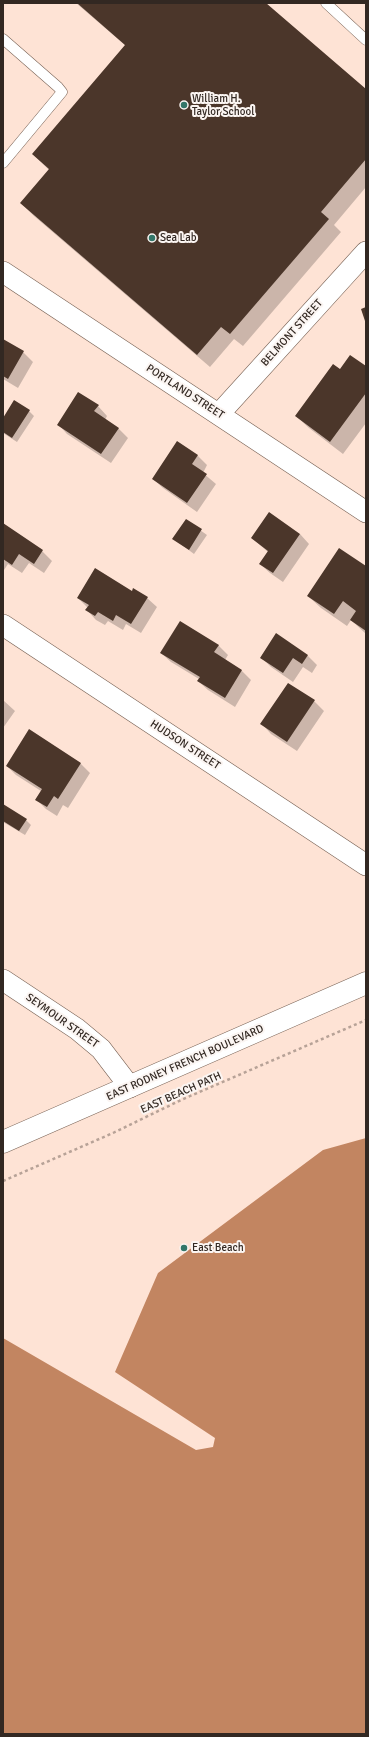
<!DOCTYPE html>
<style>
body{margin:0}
#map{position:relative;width:369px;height:1737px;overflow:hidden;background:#fee3d5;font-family:Signika,sans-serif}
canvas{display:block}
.frame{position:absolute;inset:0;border:4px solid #322822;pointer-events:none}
</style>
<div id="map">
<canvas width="369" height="1737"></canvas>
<div class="frame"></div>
</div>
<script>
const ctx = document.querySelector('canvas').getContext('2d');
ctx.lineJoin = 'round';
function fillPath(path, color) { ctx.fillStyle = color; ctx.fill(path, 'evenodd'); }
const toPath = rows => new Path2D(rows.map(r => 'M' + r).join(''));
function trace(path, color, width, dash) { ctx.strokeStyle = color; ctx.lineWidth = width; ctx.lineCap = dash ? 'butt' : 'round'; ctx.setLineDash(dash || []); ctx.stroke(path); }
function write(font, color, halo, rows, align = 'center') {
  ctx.font = font + ' Signika,sans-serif'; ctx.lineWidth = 4; ctx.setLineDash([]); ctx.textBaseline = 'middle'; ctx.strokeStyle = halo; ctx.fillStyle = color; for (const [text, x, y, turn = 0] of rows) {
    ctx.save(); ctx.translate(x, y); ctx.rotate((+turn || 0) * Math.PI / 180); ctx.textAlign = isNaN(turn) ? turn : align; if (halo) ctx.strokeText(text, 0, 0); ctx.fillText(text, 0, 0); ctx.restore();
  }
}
fillPath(toPath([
 [366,1138,366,1734,3,1734,3,1338,196,1450,213,1447,215,1438,115,1372,158,1273,323,1150]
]), '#c28561');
fillPath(toPath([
 [76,3,264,3,366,90,366,187,334,225,341,232,243,346,234,339,210,367,34,216,21,203,49,170,33,154,126,46],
 [3,340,23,352,33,362,18,388,3,379],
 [366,368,366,423,343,454,309,428,296,416,340,371],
 [98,406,107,416,105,420,118,428,128,438,111,463,67,434,58,424],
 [29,411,34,416,17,442,3,433,3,419],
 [178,442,198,456,207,465,203,473,216,484,197,512,163,488,153,479],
 [186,520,207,535,194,554,174,539],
 [3,524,42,551,52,561,44,573,29,563,22,573,8,564,4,570,3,569],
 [300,534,309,544,283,582,270,573,260,564,268,552,252,538],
 [366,568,366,634,351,620,347,626,321,608,308,596],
 [132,593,147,598,157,607,141,633,126,624,123,630,108,621,105,625,96,620,87,610,88,608,78,598],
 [276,635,308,656,317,665,312,673,303,667,293,682,271,667,261,657],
 [218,645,228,655,225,660,241,670,251,680,235,707,208,690,198,681,199,679,171,662,161,653],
 [3,700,15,711,3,728],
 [314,701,324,711,297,751,271,734,262,724],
 [29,731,81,764,90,773,68,808,63,805,57,816,46,809,36,799,41,791,16,775,7,766],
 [3,805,26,820,31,825,25,835,3,822]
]), '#0003');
fillPath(toPath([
 [77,3,266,3,366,89,366,159,321,212,329,219,230,334,221,327,197,355,20,203,49,169,32,154,125,45],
 [366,307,366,324,361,309],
 [3,339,24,351,8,379,3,376],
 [350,355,366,366,366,393,330,442,295,416,333,364,340,369],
 [78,392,99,405,94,411,119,428,101,454,57,425],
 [14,400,30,410,12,438,3,432,3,418],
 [177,441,198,455,192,464,207,474,187,503,152,479],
 [269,512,300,534,273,573,259,564,268,551,251,538],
 [186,519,202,529,189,550,172,539],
 [3,523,43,550,34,564,19,554,12,565,3,559],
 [339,548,366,566,366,631,350,620,356,611,343,601,334,614,307,596],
 [95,568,132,591,133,588,148,597,131,624,116,615,113,621,98,612,95,616,85,610,89,605,77,598],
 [180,621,219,645,214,652,242,670,225,698,197,681,200,677,160,653],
 [276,633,308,655,302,664,293,658,283,673,260,658],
 [288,683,315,700,287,742,260,724],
 [29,729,81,763,58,799,54,796,47,807,35,800,42,789,6,766],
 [3,804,27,819,19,831,3,821]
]), '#4b362a');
const service = toPath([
 [326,3,366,40],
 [3,39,58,87,62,92,3,163]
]);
const minor = toPath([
 [3,272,366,512],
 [219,414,366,252],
 [3,625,366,865],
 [3,980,77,1029,101,1049,130,1087]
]);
const secondary = toPath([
 [3,1142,366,983]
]);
trace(service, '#786255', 11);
trace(minor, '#786255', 22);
trace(secondary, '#786255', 23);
trace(toPath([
 [3,1181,113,1133,181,1100,366,1020]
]), '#b7a297', 2.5, [3, 3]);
trace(service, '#fff', 10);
trace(minor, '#fff', 21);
trace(secondary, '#fff', 22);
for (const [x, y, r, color] of [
 [184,105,4,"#337668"],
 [152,238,4,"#337668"],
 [184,1248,4,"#337668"]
]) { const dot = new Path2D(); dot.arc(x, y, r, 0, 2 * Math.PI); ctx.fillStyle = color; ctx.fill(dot); trace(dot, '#fbf5f2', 1.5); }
write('11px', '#322822', '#fbf5f2', [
 ["William H.",192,99],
 ["Taylor School",192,112],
 ["Sea Lab",160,238],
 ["East Beach",192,1248]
], 'left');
write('11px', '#322822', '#fbf5f2', [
 ["BELMONT STREET",292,333,-48],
 ["PORTLAND STREET",185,392,33],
 ["HUDSON STREET",185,745,33],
 ["SEYMOUR STREET",62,1021,35],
 ["EAST RODNEY FRENCH BOULEVARD",185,1063,-24],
 ["EAST BEACH PATH",181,1093,-24]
]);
</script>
